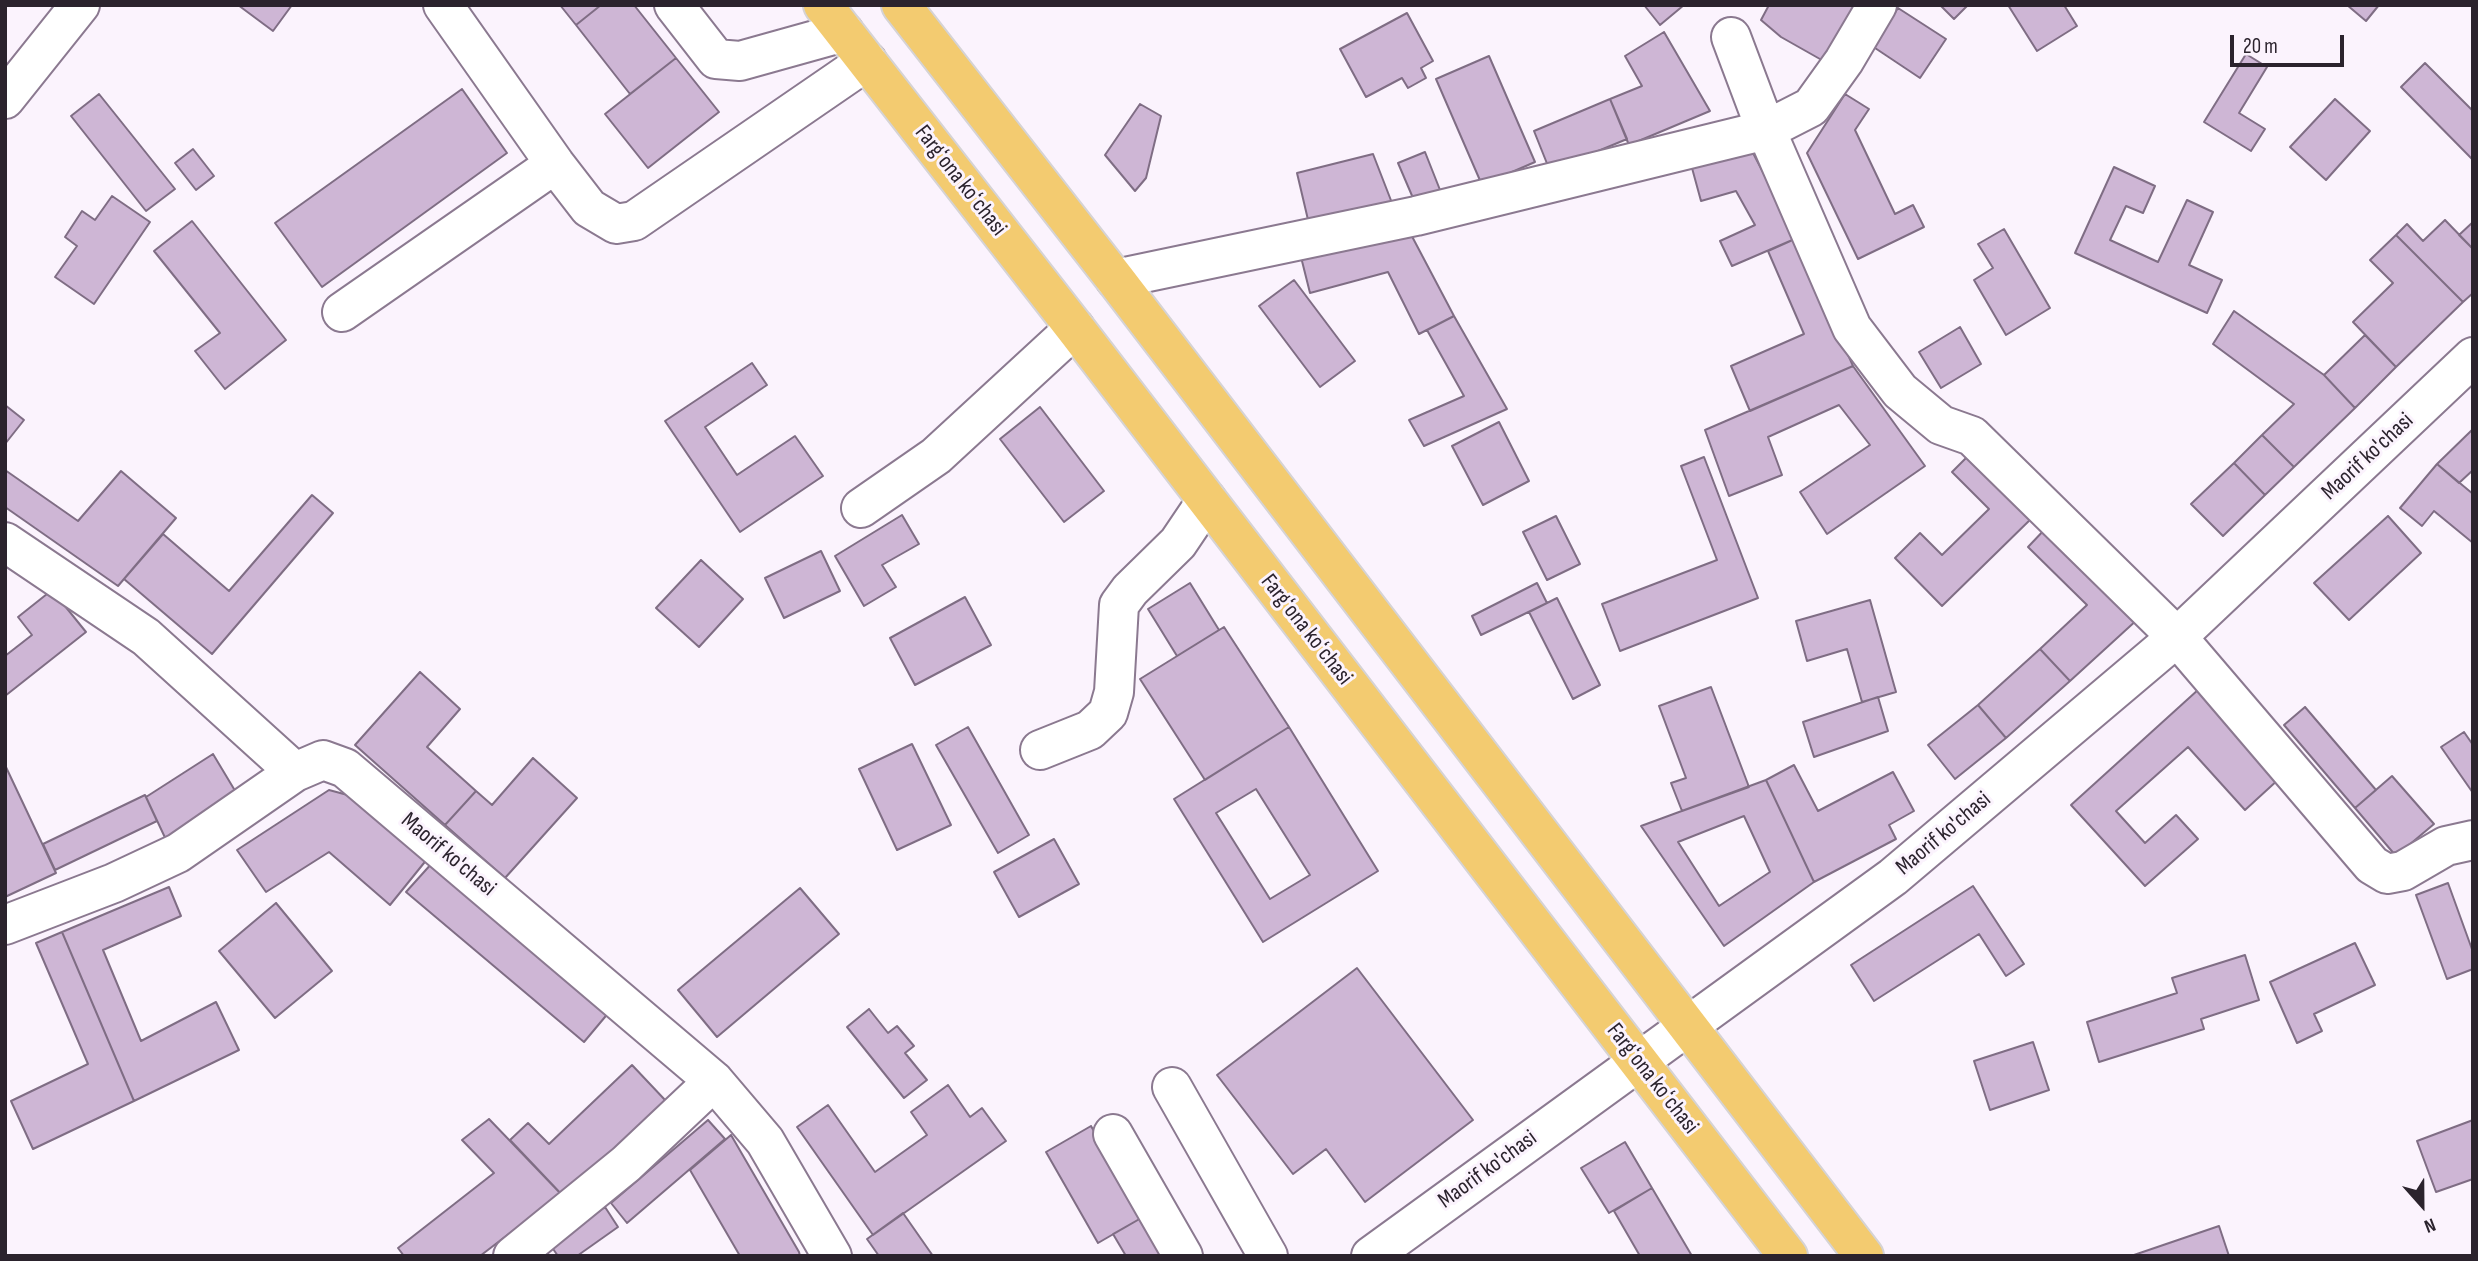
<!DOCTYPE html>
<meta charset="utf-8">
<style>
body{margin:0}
#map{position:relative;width:2478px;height:1261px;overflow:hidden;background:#fbf3fd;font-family:"Sofia Sans Condensed",sans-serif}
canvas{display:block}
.frame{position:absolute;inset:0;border:7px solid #2b232d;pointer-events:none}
.north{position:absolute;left:2387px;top:1170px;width:70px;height:70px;-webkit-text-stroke:5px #fbf3fd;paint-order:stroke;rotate:159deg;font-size:19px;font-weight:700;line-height:28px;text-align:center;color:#2b232d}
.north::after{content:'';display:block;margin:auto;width:24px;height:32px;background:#2b232d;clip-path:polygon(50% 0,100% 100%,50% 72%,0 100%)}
.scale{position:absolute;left:2230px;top:35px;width:114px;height:32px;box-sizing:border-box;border:4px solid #2b232d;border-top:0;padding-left:9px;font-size:21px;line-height:24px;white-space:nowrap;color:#2b232d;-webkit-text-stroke:5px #fbf3fd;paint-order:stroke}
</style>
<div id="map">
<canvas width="2478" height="1261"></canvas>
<div class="frame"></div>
<div class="north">N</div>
<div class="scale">20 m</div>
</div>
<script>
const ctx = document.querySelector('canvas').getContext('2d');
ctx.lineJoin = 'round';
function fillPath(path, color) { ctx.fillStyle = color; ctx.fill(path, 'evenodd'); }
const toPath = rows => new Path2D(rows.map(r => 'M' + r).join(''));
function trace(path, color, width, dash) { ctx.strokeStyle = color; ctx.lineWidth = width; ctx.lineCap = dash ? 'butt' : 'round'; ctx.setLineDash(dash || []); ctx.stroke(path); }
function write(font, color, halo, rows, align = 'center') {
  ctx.font = font + ' "Sofia Sans Condensed",sans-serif'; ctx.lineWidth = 6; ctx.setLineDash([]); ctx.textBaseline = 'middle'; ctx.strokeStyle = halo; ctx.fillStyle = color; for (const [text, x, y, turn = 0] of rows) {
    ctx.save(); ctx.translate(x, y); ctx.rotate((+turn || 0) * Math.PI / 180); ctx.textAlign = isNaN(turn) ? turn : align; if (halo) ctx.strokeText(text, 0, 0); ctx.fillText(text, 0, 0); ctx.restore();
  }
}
const building = toPath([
 [238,5,292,5,273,31,238,5],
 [560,5,601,5,576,25,560,5],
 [601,5,634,5,676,58,630,94,576,25,601,5],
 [1644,5,1684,5,1660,25,1644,5],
 [1769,5,1861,5,1827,63,1781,37,1761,20,1769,5],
 [1940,5,1968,5,1954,19,1940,5],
 [2008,5,2064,5,2077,26,2037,51,2008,5],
 [2347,5,2379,5,2366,21,2347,5],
 [1898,8,1946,39,1920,78,1872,46,1898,8],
 [1407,13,1433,61,1421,68,1426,78,1408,88,1402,78,1366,97,1340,49,1407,13],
 [1664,32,1710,111,1629,145,1610,99,1642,86,1625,56,1664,32],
 [2246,54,2267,67,2239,113,2265,129,2251,151,2204,122,2246,54],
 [1489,56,1535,162,1482,185,1436,79,1489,56],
 [676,58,719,112,648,168,605,114,676,58],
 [2425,63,2473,111,2473,160,2401,87,2425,63],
 [462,89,507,153,322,287,275,223,462,89],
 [99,94,175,189,146,211,71,116,99,94],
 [1845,94,1869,109,1855,130,1895,214,1913,205,1924,227,1858,259,1807,153,1845,94],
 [1610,99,1627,139,1550,171,1534,131,1610,99],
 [2335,99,2370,131,2326,180,2290,147,2335,99],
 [1140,104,1161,116,1146,178,1135,191,1105,155,1140,104],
 [193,149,214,176,196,190,175,163,193,149],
 [1752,151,1797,238,1732,266,1720,241,1755,225,1736,191,1701,201,1692,168,1752,151],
 [1425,152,1442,195,1416,205,1398,163,1425,152],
 [1373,154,1392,203,1309,224,1297,173,1373,154],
 [2114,167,2155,186,2143,213,2126,206,2110,240,2158,262,2187,200,2213,212,2189,265,2222,280,2207,313,2075,253,2114,167],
 [112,196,150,222,94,304,55,277,77,246,65,237,82,211,95,220,112,196],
 [2445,220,2473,249,2473,293,2463,302,2396,235,2407,224,2423,241,2445,220],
 [192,221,286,340,225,389,195,351,220,333,154,251,192,221],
 [2473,222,2473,249,2459,235,2473,222],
 [1406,225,1454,316,1419,334,1388,272,1310,293,1300,253,1406,225],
 [2004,229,2050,308,2006,335,1974,280,1993,268,1978,244,2004,229],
 [2396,235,2463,302,2396,367,2353,322,2393,283,2370,260,2396,235],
 [1797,238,1853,366,1750,411,1731,366,1804,334,1768,251,1797,238],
 [1294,280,1355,361,1320,387,1259,306,1294,280],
 [2234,311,2324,375,2355,408,2294,467,2262,435,2294,404,2213,344,2234,311],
 [1454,316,1507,409,1424,446,1409,420,1464,396,1427,330,1454,316],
 [1960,327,1981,364,1941,388,1919,352,1960,327],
 [2365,335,2396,367,2355,408,2324,375,2365,335],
 [752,363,767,385,705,427,737,475,795,436,823,476,740,532,665,421,752,363],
 [1853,366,1925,466,1827,534,1800,492,1870,445,1839,405,1768,437,1782,475,1729,496,1705,430,1853,366],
 [5,405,24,420,5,444,5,405],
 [1040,407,1104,491,1064,522,1000,439,1040,407],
 [1499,422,1529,481,1483,505,1452,446,1499,422],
 [2473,429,2473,470,2459,483,2437,464,2473,429],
 [2262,435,2294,467,2265,495,2234,463,2262,435],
 [1973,451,2035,515,1942,606,1895,558,1920,533,1942,555,1989,509,1952,472,1973,451],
 [1704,457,1758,598,1620,651,1602,604,1717,560,1681,466,1704,457],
 [2234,463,2265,495,2223,536,2191,504,2234,463],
 [2437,464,2473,494,2473,543,2434,511,2422,526,2400,508,2437,464],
 [5,470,78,521,121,471,176,518,118,586,5,507,5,470],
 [312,495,333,513,212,654,124,579,163,534,229,591,312,495],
 [902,515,919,544,882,565,896,587,864,606,835,556,902,515],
 [1556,516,1580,564,1547,580,1523,532,1556,516],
 [2388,516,2421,553,2349,620,2314,583,2388,516],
 [2046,528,2139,618,2070,681,2040,649,2087,605,2028,547,2046,528],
 [821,551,840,591,784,618,765,578,821,551],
 [701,560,743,599,699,647,656,608,701,560],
 [1190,583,1219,630,1177,656,1148,609,1190,583],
 [1537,583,1547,603,1481,635,1472,616,1537,583],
 [52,590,86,632,5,696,5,656,32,635,18,617,52,590],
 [965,597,991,645,915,685,890,638,965,597],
 [1557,598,1600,685,1573,699,1529,612,1557,598],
 [1870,600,1896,692,1862,702,1847,649,1807,661,1796,621,1870,600],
 [1224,627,1289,727,1205,780,1140,679,1224,627],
 [2040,649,2070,681,2006,738,1978,705,2040,649],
 [420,672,460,709,427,747,476,791,445,825,355,745,420,672],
 [1711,687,1749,787,1682,811,1671,783,1686,778,1659,706,1711,687],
 [2199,689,2280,778,2245,810,2188,747,2116,811,2145,843,2176,815,2198,839,2145,886,2071,805,2199,689],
 [1878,697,1888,731,1814,757,1803,722,1878,697],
 [1978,705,2006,738,1955,779,1928,745,1978,705],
 [2305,707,2376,790,2355,808,2284,725,2305,707],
 [968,727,1029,835,998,853,936,745,968,727],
 [1289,727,1378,871,1263,942,1174,799,1289,727],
 [1256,789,1310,875,1270,899,1216,813,1256,789],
 [2464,732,2473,745,2473,793,2441,747,2464,732],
 [912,744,951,825,897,850,859,769,912,744],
 [213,754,240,799,168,844,146,797,213,754],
 [533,758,577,798,505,878,445,825,476,791,492,805,533,758],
 [5,765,56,873,5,897,5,765],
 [1794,765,1818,811,1893,772,1914,811,1889,825,1896,839,1814,882,1766,780,1794,765],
 [2392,776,2434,824,2396,856,2355,808,2392,776],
 [1766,780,1814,882,1724,946,1641,826,1766,780],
 [1744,816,1770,872,1719,906,1678,842,1744,816],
 [329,790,355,797,428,858,390,905,329,852,266,892,237,850,329,790],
 [145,795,157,821,55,870,43,844,145,795],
 [1054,839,1079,884,1019,917,994,872,1054,839],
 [433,862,610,1011,584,1042,406,892,433,862],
 [2448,883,2473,952,2473,969,2447,979,2416,895,2448,883],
 [1973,886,2024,964,2006,976,1979,934,1874,1001,1851,965,1973,886],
 [169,887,181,916,103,950,141,1041,216,1002,239,1050,134,1101,62,932,169,887],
 [800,888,839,934,717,1037,678,990,800,888],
 [276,903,332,971,275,1018,219,951,276,903],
 [62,932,134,1101,33,1149,11,1101,88,1064,36,943,62,932],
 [2355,943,2375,985,2314,1014,2322,1031,2297,1043,2270,982,2355,943],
 [2245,955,2259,1000,2201,1019,2204,1029,2099,1062,2087,1022,2177,993,2172,978,2245,955],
 [1357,968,1473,1120,1365,1202,1326,1149,1293,1174,1217,1075,1357,968],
 [869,1009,888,1033,897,1026,914,1046,905,1053,927,1080,904,1098,847,1027,869,1009],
 [2033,1042,2049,1090,1990,1110,1974,1061,2033,1042],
 [632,1065,666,1101,565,1198,510,1140,528,1123,549,1144,632,1065],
 [948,1085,970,1117,982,1108,1006,1141,873,1235,797,1127,828,1105,875,1172,927,1135,911,1112,948,1085],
 [489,1119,561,1194,480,1256,404,1256,398,1248,494,1173,462,1140,489,1119],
 [708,1120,725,1139,627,1223,611,1203,708,1120],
 [2473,1120,2473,1179,2436,1192,2417,1141,2473,1120],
 [1091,1126,1143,1217,1098,1243,1046,1152,1091,1126],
 [731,1135,799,1252,800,1256,740,1256,690,1170,731,1135],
 [1625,1142,1652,1188,1609,1213,1581,1168,1625,1142],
 [1652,1188,1692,1256,1640,1256,1614,1211,1652,1188],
 [605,1207,618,1227,577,1256,558,1256,551,1246,605,1207],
 [903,1213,933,1256,879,1256,867,1239,903,1213],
 [1143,1217,1166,1256,1126,1256,1113,1234,1143,1217],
 [2219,1226,2229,1256,2131,1256,2219,1226]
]);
fillPath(building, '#ceb6d5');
trace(building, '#7f6d84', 2);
const minor = toPath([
 [443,5,555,164,589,208,616,224,634,221,867,61],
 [674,5,716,59,740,61,844,32],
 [1731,37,1766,130,1811,107,1844,61,1877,5],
 [5,99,80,5],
 [1115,279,1416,216,1766,130,1852,328,1900,391,1941,425,1972,436,2177,637,2372,865,2387,874,2403,871,2446,846,2473,840],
 [342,312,555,164],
 [861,508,936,456,1075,328],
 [5,542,146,637,295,772,323,760,345,768,714,1081,765,1141,832,1256],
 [1040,750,1090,730,1108,713,1114,692,1119,605,1130,590,1178,543,1207,500],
 [5,925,114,883,178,853,295,772],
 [1172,1087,1268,1256],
 [1113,1134,1183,1256],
 [513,1256,626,1164,714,1081],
 [1371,1256,1893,877,2177,637,2473,357]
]);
const major = toPath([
 [823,5,1075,328,1788,1256],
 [901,5,1115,279,1864,1256]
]);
trace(minor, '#8b7990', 42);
trace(major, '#d5d3d5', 42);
trace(minor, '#fff', 38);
trace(major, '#f3cb70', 38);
write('23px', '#2b232d', '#fbf3fd', [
 ["Fargʻona koʻchasi",960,181,52],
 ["Maorif ko'chasi",2368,457,-43],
 ["Fargʻona koʻchasi",1306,630,52],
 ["Maorif ko'chasi",1944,834,-40],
 ["Maorif ko'chasi",448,855,40],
 ["Fargʻona koʻchasi",1652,1079,52],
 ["Maorif ko'chasi",1488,1170,-36]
]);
</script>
